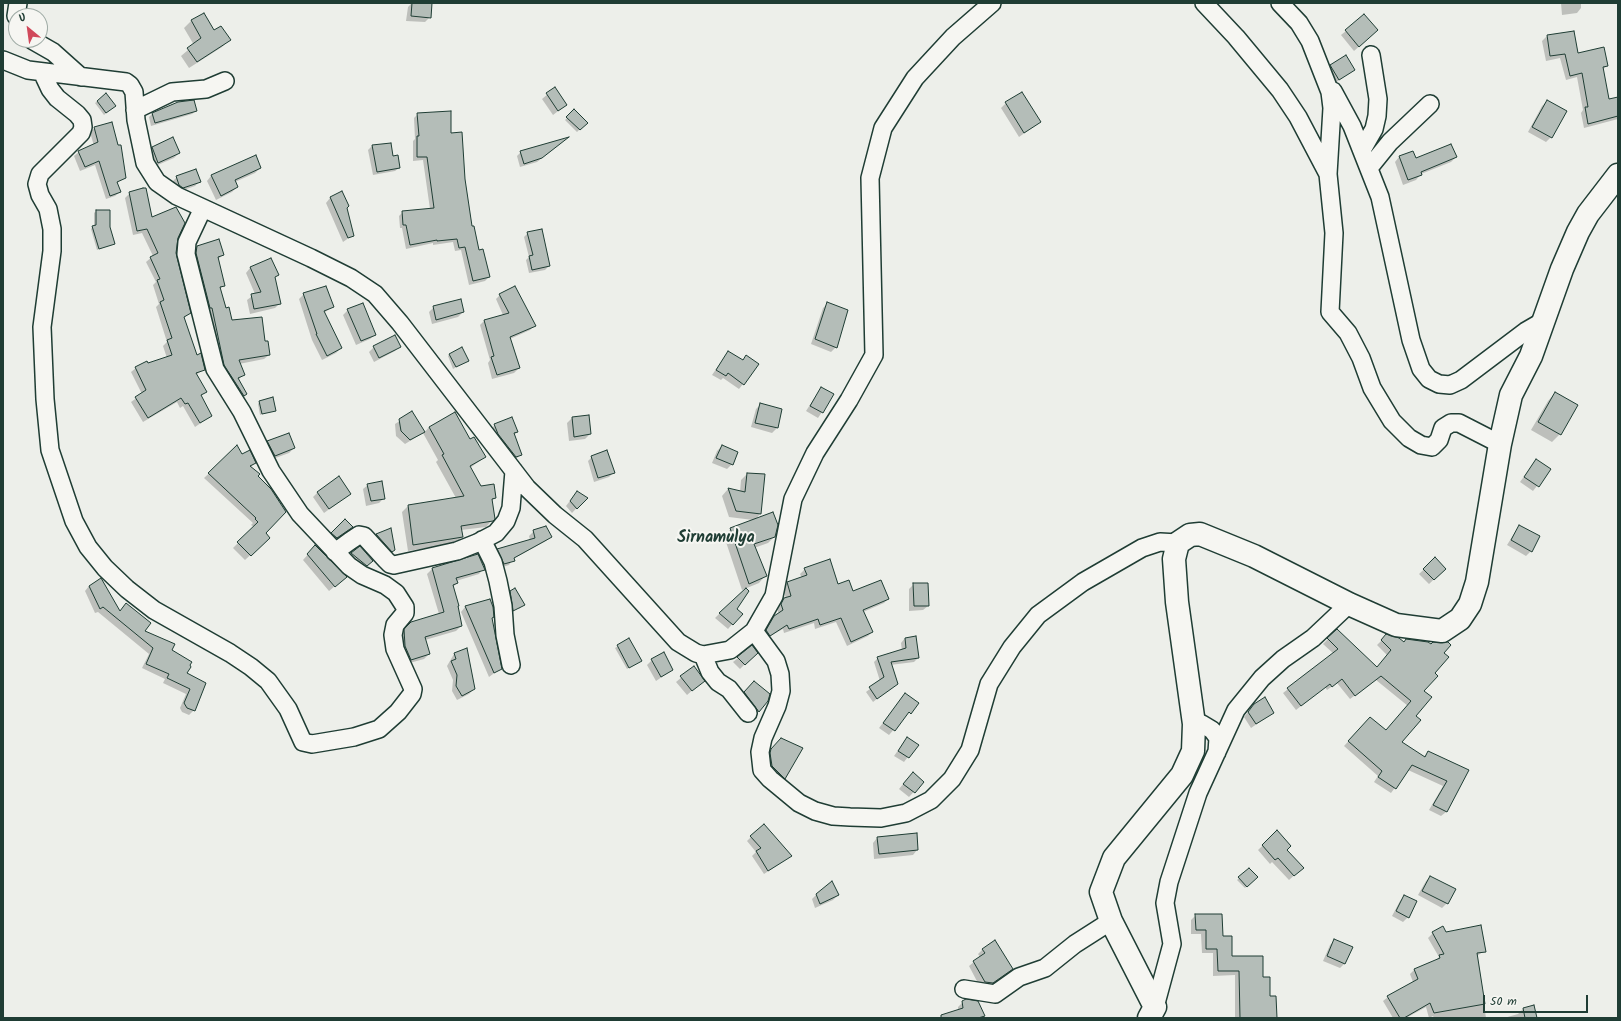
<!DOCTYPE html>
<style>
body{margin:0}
#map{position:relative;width:1621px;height:1021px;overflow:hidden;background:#edefea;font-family:Kalam,sans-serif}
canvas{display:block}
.frame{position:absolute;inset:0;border:4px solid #1f3d34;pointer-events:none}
.north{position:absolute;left:8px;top:8px;width:40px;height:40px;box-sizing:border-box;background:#f6f6f2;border:1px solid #a0aca6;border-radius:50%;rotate:331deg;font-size:11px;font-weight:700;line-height:16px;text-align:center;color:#1f3d34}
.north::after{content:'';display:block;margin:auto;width:14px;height:18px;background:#d1495b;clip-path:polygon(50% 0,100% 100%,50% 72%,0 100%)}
.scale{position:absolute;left:1483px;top:995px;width:105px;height:18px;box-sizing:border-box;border:2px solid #1f3d34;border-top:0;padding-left:5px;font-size:12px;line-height:14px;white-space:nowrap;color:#1f3d34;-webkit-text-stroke:3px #f6f6f2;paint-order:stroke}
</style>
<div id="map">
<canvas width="1621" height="1021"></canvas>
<div class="frame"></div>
<div class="north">U</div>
<div class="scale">50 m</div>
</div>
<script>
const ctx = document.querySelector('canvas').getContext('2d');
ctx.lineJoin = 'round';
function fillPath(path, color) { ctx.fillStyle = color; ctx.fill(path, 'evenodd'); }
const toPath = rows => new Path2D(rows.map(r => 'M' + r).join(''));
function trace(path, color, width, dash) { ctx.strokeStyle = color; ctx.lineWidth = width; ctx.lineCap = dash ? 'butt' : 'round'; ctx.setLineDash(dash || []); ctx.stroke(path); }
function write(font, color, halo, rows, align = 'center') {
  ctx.font = font + ' Kalam,sans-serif'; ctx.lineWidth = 4; ctx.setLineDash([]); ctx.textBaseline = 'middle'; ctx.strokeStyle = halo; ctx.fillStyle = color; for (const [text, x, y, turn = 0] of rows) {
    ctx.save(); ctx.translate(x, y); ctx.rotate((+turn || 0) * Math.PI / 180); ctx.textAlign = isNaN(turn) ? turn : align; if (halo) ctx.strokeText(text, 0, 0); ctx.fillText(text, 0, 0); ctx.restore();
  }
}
fillPath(toPath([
 [412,3,418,3,430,17,425,22,406,21,408,7],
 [1561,3,1581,3,1581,8,1577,13,1562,15],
 [203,14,214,32,229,40,222,47,189,68,181,56,194,45,184,28,191,21],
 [1346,31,1372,35,1354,51,1341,35],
 [1573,32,1577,55,1607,66,1602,70,1608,100,1618,98,1618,119,1584,128,1581,113,1583,110,1577,77,1566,80,1560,58,1546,61,1542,41,1547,36],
 [1331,66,1354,69,1334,84,1326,71],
 [555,88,566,105,553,115,542,99],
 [98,101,112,108,104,115,95,103],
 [1547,101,1551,137,1546,142,1528,132,1542,106],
 [1006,103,1040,122,1019,137,1001,108],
 [196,111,192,114,151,126,149,117,152,114],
 [574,111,586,123,577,132,565,120],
 [418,114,450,134,464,179,471,227,478,251,489,277,485,281,469,285,461,250,455,251,453,242,433,245,433,243,406,249,402,228,400,228,399,216,403,212,430,209,423,160,413,161,413,141,415,139,414,118],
 [95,128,125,177,116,184,120,192,115,196,106,199,95,165,80,171,74,156,79,152,94,146,90,132],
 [566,139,537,162,520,167,517,156,521,152],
 [390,144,392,157,399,168,395,171,373,175,368,150,372,146],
 [152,148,179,153,174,158,153,167,148,153],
 [1413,152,1415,159,1456,157,1451,162,1421,174,1416,180,1403,185,1395,162,1399,157],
 [255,156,260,168,255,173,235,182,237,187,232,192,216,200,207,181,211,176],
 [177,177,199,182,195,186,178,192,175,190,172,182],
 [130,193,151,219,177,238,175,253,190,313,184,318,197,356,204,369,196,375,206,392,200,397,211,416,195,427,183,406,180,408,177,402,143,422,131,402,142,394,131,372,136,368,167,358,163,346,167,342,156,307,159,304,153,285,156,282,146,262,153,256,142,233,133,235,125,198],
 [342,193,353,235,343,242,326,203,330,198],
 [96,211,109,227,113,244,97,250,91,229,94,226,94,213],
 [528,233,549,266,545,270,529,273,526,260,529,257,524,237],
 [197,247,223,255,217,260,224,285,220,289,231,321,264,342,269,355,264,359,239,364,243,375,238,380,246,394,241,399,220,370,192,251],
 [271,259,278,275,274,278,280,303,275,308,250,314,247,300,255,294,246,273,250,268],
 [304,294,332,307,324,313,341,348,336,353,322,360,312,340,299,299],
 [500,295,535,325,530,330,510,339,519,368,514,373,492,379,488,363,490,360,480,325,484,321,503,315,496,299],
 [828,303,836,347,831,352,811,344,823,308],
 [434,307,463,312,458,317,432,324,429,312],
 [348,310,375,335,370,339,356,345,343,315],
 [394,336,400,346,395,351,374,362,369,352,374,347],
 [728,352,742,361,747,356,743,384,739,389,723,378,721,380,712,375],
 [450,354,467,361,453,369,448,356],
 [821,388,833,395,818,418,806,411],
 [1555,393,1560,434,1552,442,1531,430,1548,401],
 [260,401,275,410,260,415,258,404],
 [761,404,777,428,772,433,751,427,756,409],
 [412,413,424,433,429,427,470,441,485,457,470,468,480,487,495,498,491,501,494,518,486,527,461,530,462,537,456,543,408,551,402,512,408,506,456,498,436,462,438,460,423,433,405,444,396,436,395,424],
 [588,416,590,434,585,439,569,441,567,423,572,418],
 [495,425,517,432,514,435,521,454,516,459,511,461,490,430],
 [268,442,294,448,289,453,270,460,263,446],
 [722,446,732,464,727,469,712,463,717,451],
 [237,447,242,455,255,463,251,467,256,476,264,533,269,538,245,560,233,548,254,527,251,525,253,523,204,478],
 [593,456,614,472,609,477,594,482,588,461],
 [1536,460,1550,469,1533,491,1520,482],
 [747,474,764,475,760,514,755,520,775,536,768,543,754,548,765,576,759,583,742,590,724,536,731,529,753,520,729,517,722,496,728,489,740,492,741,480],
 [368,485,384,498,379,503,366,506,363,489],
 [318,492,350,494,324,513,313,497],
 [573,497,586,498,572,513,566,506],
 [345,520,352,527,331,542,327,538],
 [1519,526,1531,551,1526,556,1507,545],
 [390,529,394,550,389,555,372,540,377,535],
 [534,531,550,537,546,541,513,559,509,565,499,568,493,554,498,549,530,540,529,536],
 [360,548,367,566,362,570,347,558],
 [311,551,341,581,329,591,303,560],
 [477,556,483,569,479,574,456,581,457,583,453,587,461,626,456,631,425,640,429,654,424,659,406,664,400,635,406,628,439,614,427,574,432,569],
 [1435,559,1445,569,1429,584,1419,574],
 [805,569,852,592,888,599,884,603,863,612,872,632,868,636,847,646,836,622,815,629,814,623,784,633,783,629,765,639,762,635,770,622,779,614,777,609,779,604,786,599,783,587,787,583,802,578,800,574],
 [914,584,928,606,923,610,909,611,909,589],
 [89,586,119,612,126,605,144,631,170,650,185,674,205,683,194,710,189,715,182,712,180,708,186,694,163,683,165,679,142,668,149,654,98,612,95,613,85,591],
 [511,591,523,605,519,609,519,607,509,613,509,615,519,609,509,615,506,596],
 [489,600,491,619,501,668,489,677,461,612,465,607],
 [720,613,741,614,728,629,715,618],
 [1337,630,1377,668,1387,655,1377,645,1387,635,1403,643,1442,653,1434,673,1423,691,1415,716,1400,742,1423,757,1428,753,1467,771,1446,812,1441,816,1429,810,1443,786,1408,770,1391,793,1374,782,1378,776,1344,746,1370,718,1385,731,1408,706,1376,680,1350,699,1337,683,1327,690,1325,687,1296,710,1283,693,1334,654,1323,644],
 [905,638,918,658,914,662,890,665,896,684,873,702,866,692,880,681,874,662,878,658,902,651,901,643],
 [629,640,638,662,627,669,615,648],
 [466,649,474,689,469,694,457,700,452,691,453,680,447,666,454,654],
 [756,653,740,669,733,662,738,658],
 [652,660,672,670,656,681,647,665],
 [694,667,703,681,687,695,676,682],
 [749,687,767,701,753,716,740,698],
 [905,694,917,703,889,735,879,728],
 [1254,705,1273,713,1251,728,1244,717],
 [907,738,917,745,904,762,894,756],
 [774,746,784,778,777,785,764,758],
 [908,778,923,782,909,797,899,789],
 [1277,832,1298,872,1289,880,1272,862,1270,864,1258,850],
 [916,834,917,850,913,855,874,859,873,843,877,838],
 [751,837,791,856,764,874,752,856,756,852,747,841],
 [1249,869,1256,877,1245,888,1237,880],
 [1430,877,1447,903,1442,908,1418,895,1426,881],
 [817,894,838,895,833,900,815,908,812,899],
 [1404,896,1408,917,1403,922,1392,916,1400,901],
 [1196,915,1222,937,1231,958,1269,997,1276,1018,1235,1018,1235,975,1213,976,1213,953,1202,953,1201,934,1191,934,1191,920],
 [1433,933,1446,933,1484,951,1477,956,1486,1018,1434,1018,1433,1016,1429,1018,1426,1007,1406,1018,1393,1018,1383,1001,1388,997,1413,982,1410,974,1415,969,1435,961,1439,957,1428,938],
 [1334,941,1345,963,1340,968,1323,961,1330,945],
 [983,949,1012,969,987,988,980,987,969,966,980,957,978,954],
 [963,1002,984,1016,982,1018,953,1018,958,1011,958,1007],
 [1533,1006,1536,1018,1504,1018,1518,1014,1523,1009]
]), '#0003');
const building = toPath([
 [412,3,432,3,431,18,411,16,412,3],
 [204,13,214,30,221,26,231,40,197,62,187,48,201,38,191,20,204,13],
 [1364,14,1378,30,1359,47,1345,30,1364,14],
 [1574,31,1578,53,1604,47,1608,66,1603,67,1609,99,1618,97,1618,116,1588,124,1585,107,1588,107,1582,73,1570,76,1565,54,1550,56,1547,35,1574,31],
 [1346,55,1355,70,1339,80,1330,65,1346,55],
 [555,87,567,105,558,111,546,93,555,87],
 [1022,92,1041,122,1024,133,1005,102,1022,92],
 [106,93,116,106,106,113,97,101,106,93],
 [194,100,197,111,155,123,152,113,178,102,194,100],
 [1547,100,1567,111,1552,138,1532,127,1547,100],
 [574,109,588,123,580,130,566,117,574,109],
 [451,111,451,133,462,132,465,179,472,226,474,226,479,250,483,249,490,277,473,281,465,247,459,248,457,239,437,241,437,240,410,245,406,225,403,225,402,211,434,208,427,157,417,157,417,136,419,136,417,113,451,111],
 [112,122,118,145,121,145,126,178,117,182,121,192,110,196,99,161,85,167,78,151,98,142,94,127,112,122],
 [173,137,180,153,158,163,152,147,173,137],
 [569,137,542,158,524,164,520,151,569,137],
 [391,143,393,156,398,155,400,168,377,172,372,145,391,143],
 [1451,144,1457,157,1421,172,1422,175,1408,180,1399,156,1413,151,1416,158,1451,144],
 [256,155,261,168,235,180,238,187,221,196,211,175,256,155],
 [196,169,201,182,183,188,179,185,176,176,196,169],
 [143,188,146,188,152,217,176,207,185,223,178,238,176,253,191,313,184,317,197,355,201,353,205,370,196,373,207,392,201,395,212,416,200,423,188,403,185,404,181,398,148,418,135,397,146,390,135,367,147,361,148,363,172,355,167,340,172,338,160,302,164,300,157,280,160,279,150,257,158,253,147,229,137,231,129,192,143,188],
 [342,191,349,206,347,208,354,236,348,238,330,197,342,191],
 [96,210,110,210,110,227,115,244,99,249,92,226,96,225,96,210],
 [542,229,550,266,532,270,529,256,533,255,527,232,542,229],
 [219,239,224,255,218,257,225,286,220,287,226,308,229,307,232,320,262,317,265,341,268,341,270,355,239,360,245,375,238,378,247,394,244,396,224,365,212,308,210,308,196,253,197,246,219,239],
 [271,258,279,275,275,277,281,304,254,309,251,294,261,292,250,267,271,258],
 [326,286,334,307,324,311,342,348,327,356,316,334,317,334,303,293,326,286],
 [515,286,536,326,510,337,520,368,497,375,491,357,494,356,484,320,509,313,499,294,515,286],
 [461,299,464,312,436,320,433,306,461,299],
 [827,302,848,310,837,348,815,339,827,302],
 [363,303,376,335,361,341,347,309,363,303],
 [395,335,401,347,379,358,373,346,395,335],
 [462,347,469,361,456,367,449,354,462,347],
 [728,351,743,360,746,355,759,364,744,385,728,373,726,376,716,370,728,351],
 [821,387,834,394,823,413,810,406,821,387],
 [1555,392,1578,405,1561,435,1538,422,1555,392],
 [273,397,276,411,262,414,259,401,273,397],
 [760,403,782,409,778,428,755,423,760,403],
 [412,411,425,432,410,440,401,431,399,419,412,411],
 [455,412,470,439,474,437,486,457,470,466,481,486,494,484,496,498,492,499,495,519,493,521,461,526,463,537,413,545,408,505,464,496,442,455,444,454,429,427,455,412],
 [589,415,591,434,574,437,572,417,589,415],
 [512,417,518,432,514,433,522,455,516,457,498,434,494,424,512,417],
 [289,433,295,448,275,456,267,441,289,433],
 [237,445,242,454,250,450,256,463,250,466,260,474,258,476,271,489,286,512,266,533,270,538,251,556,237,542,258,522,255,519,256,518,208,473,237,445],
 [722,445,738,452,733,465,716,458,722,445],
 [607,450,615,473,598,478,591,456,607,450],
 [1536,459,1551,469,1539,487,1524,477,1536,459],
 [747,473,765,474,761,514,736,511,728,488,745,492,747,473],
 [339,476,351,494,329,509,317,492,339,476],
 [382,481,385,499,371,501,367,484,382,481],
 [577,491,588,498,577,509,570,501,577,491],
 [773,512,778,525,775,537,754,544,767,576,749,584,730,528,773,512],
 [345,519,353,527,337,538,331,533,345,519],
 [1519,525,1540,536,1532,552,1511,540,1519,525],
 [546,526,552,537,514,558,515,561,504,564,497,549,535,538,533,530,546,526],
 [391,528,395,550,392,552,376,534,391,528],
 [315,545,347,577,335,587,307,554,315,545],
 [360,546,373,561,367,566,351,553,360,546],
 [478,554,485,570,456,578,458,583,453,585,459,606,458,606,462,626,425,637,430,654,411,660,405,646,404,629,411,622,444,612,432,568,478,554],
 [1435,557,1446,569,1434,580,1423,569,1435,557],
 [830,559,838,584,849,580,853,591,881,580,889,599,863,610,873,632,851,642,841,618,820,625,818,619,789,629,787,625,770,636,766,630,774,616,783,610,781,604,784,598,791,596,787,582,807,575,804,568,830,559],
 [101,578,120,611,126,603,151,623,145,631,175,644,172,650,192,662,190,665,191,667,187,673,206,683,195,711,187,708,184,703,190,689,167,678,169,674,146,664,153,648,103,607,100,609,89,586,101,578],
 [913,583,928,583,929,606,914,606,913,583],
 [515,588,525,605,513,611,510,591,515,588],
 [746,588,749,591,737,609,743,614,733,625,719,613,746,588],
 [490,599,493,607,494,617,492,618,502,669,494,673,465,606,490,599],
 [1337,629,1377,667,1391,650,1381,640,1386,634,1399,638,1404,642,1406,639,1428,642,1431,644,1433,642,1448,642,1451,645,1444,653,1449,657,1435,673,1438,676,1424,691,1432,697,1416,716,1421,720,1402,742,1425,757,1428,751,1469,770,1447,812,1433,805,1447,781,1412,765,1396,789,1378,777,1382,771,1348,741,1370,717,1386,730,1411,701,1381,676,1355,696,1342,679,1332,687,1330,684,1301,706,1287,688,1338,649,1327,638,1337,629],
 [916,636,919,658,891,662,898,684,877,699,869,687,884,677,877,657,906,648,905,638,916,636],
 [629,638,642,661,629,668,617,645,629,638],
 [752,645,758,653,745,665,737,657,752,645],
 [467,648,475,689,462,696,456,686,457,675,451,661,456,659,454,653,467,648],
 [664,652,673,670,661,677,651,659,664,652],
 [694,666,705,681,692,691,680,676,694,666],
 [754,681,770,694,768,701,759,712,744,692,754,681],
 [905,693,919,703,911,714,909,712,895,731,883,723,905,693],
 [1265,697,1274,713,1256,724,1248,712,1254,704,1265,697],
 [907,737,919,745,909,758,898,751,907,737],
 [781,738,803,748,785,779,772,766,770,753,771,749,781,738],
 [913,772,924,782,915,793,903,784,913,772],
 [764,824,792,856,768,871,756,851,761,848,750,836,764,824],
 [1277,830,1291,846,1287,850,1304,868,1294,876,1278,858,1275,860,1262,845,1277,830],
 [917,833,918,850,879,854,877,837,917,833],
 [1249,868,1258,877,1247,887,1238,877,1249,868],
 [1430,876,1456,889,1448,904,1422,891,1430,876],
 [832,881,839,895,820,904,816,894,832,881],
 [1404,895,1417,901,1409,918,1396,911,1404,895],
 [1195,914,1222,914,1223,936,1232,936,1232,956,1263,956,1263,977,1270,977,1270,996,1276,996,1277,1018,1240,1018,1239,971,1218,971,1217,949,1206,949,1206,930,1196,930,1195,914],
 [1481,925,1486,952,1477,953,1485,1004,1434,1013,1430,1003,1404,1018,1400,1018,1387,996,1418,979,1414,969,1440,958,1439,955,1444,954,1432,932,1443,926,1446,932,1481,925],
 [1334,939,1353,947,1345,964,1327,956,1334,939],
 [995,940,1013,969,993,983,985,982,973,961,985,953,982,949,995,940],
 [966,999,978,1001,985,1016,978,1018,941,1018,941,1015,963,1008,962,1001,966,999],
 [1534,1005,1537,1018,1525,1018,1523,1008,1534,1005]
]);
fillPath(building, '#b4bdb8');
trace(building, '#1f3d34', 1);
const minor = toPath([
 [1204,3,1236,37,1280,90,1298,117,1328,174],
 [1280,3,1299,23,1310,41,1330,92,1332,108,1328,174,1334,233,1330,312,1348,333,1361,358,1372,388,1392,421,1409,438,1421,445,1432,447,1439,440,1443,428,1451,423,1459,423,1500,444],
 [16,16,18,3],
 [32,40,53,52,81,77],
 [3,60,28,70,126,82,130,85,134,92,136,120,145,163,157,182,177,196,311,258,351,278,375,294,400,323,527,488,555,515,585,539,678,642,696,653,703,655,730,650,754,631,774,596,793,499,815,453,849,400,874,355,870,178,883,128,915,78,953,37,992,3],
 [42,72,50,89,57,98,77,114,82,120,83,127,81,133,40,174,37,184,40,195,48,209,52,229,52,251,42,327,45,399,50,450,74,521,88,547,105,568,127,589,154,610,230,653,251,667,268,681,288,709,303,742,312,744,354,737,379,729,398,712,412,694,413,689,395,649,393,635,395,625,405,613,405,607,396,593,385,585,362,575,349,566,300,514,271,471,242,412,215,369,186,254,187,242,203,208],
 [1333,91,1352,126,1380,197,1411,340,1421,369,1429,379,1439,384,1450,385,1461,380,1526,331,1545,320],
 [135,110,172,92,206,89,225,81],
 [1362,150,1374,129,1377,116,1378,99,1371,55],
 [1369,168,1390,142,1430,104],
 [482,540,493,562,498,581,503,606,505,635,511,665],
 [335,552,350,541,359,535,364,536,386,560,390,564,394,565,457,551,477,543,496,533,506,521,511,508,514,471],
 [754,631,776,661,780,674,781,691,777,706,763,738,760,752,762,770,770,779,799,803,815,811,833,816,850,817,881,818,906,813,931,800,952,779,970,750,989,684,1012,647,1038,615,1083,582,1142,548,1160,542,1178,543],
 [703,655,710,672,718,682,729,689,748,713],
 [1194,724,1202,724,1212,730,1218,738,1217,752],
 [964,989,995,994,1019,977,1045,968,1075,944,1111,921],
 [1155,1007,1172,944,1165,903,1169,882,1198,793,1236,710,1262,678,1283,659,1313,638,1349,604]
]);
const secondary = toPath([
 [1149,1018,1155,1007,1111,921,1101,892,1114,858,1182,775,1193,751,1194,724,1177,602,1174,559,1178,543,1190,535,1200,534,1254,556,1349,604,1396,625,1442,631,1460,619,1470,604,1477,582,1500,444,1511,395,1531,356,1562,269,1578,232,1588,214,1618,175]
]);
trace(minor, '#1f3d34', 20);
trace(secondary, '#1f3d34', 25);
trace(minor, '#f6f6f2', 17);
trace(secondary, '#f6f6f2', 22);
write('bold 16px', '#1f3d34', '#f6f6f2', [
 ["Sirnamulya",716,539]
]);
</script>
